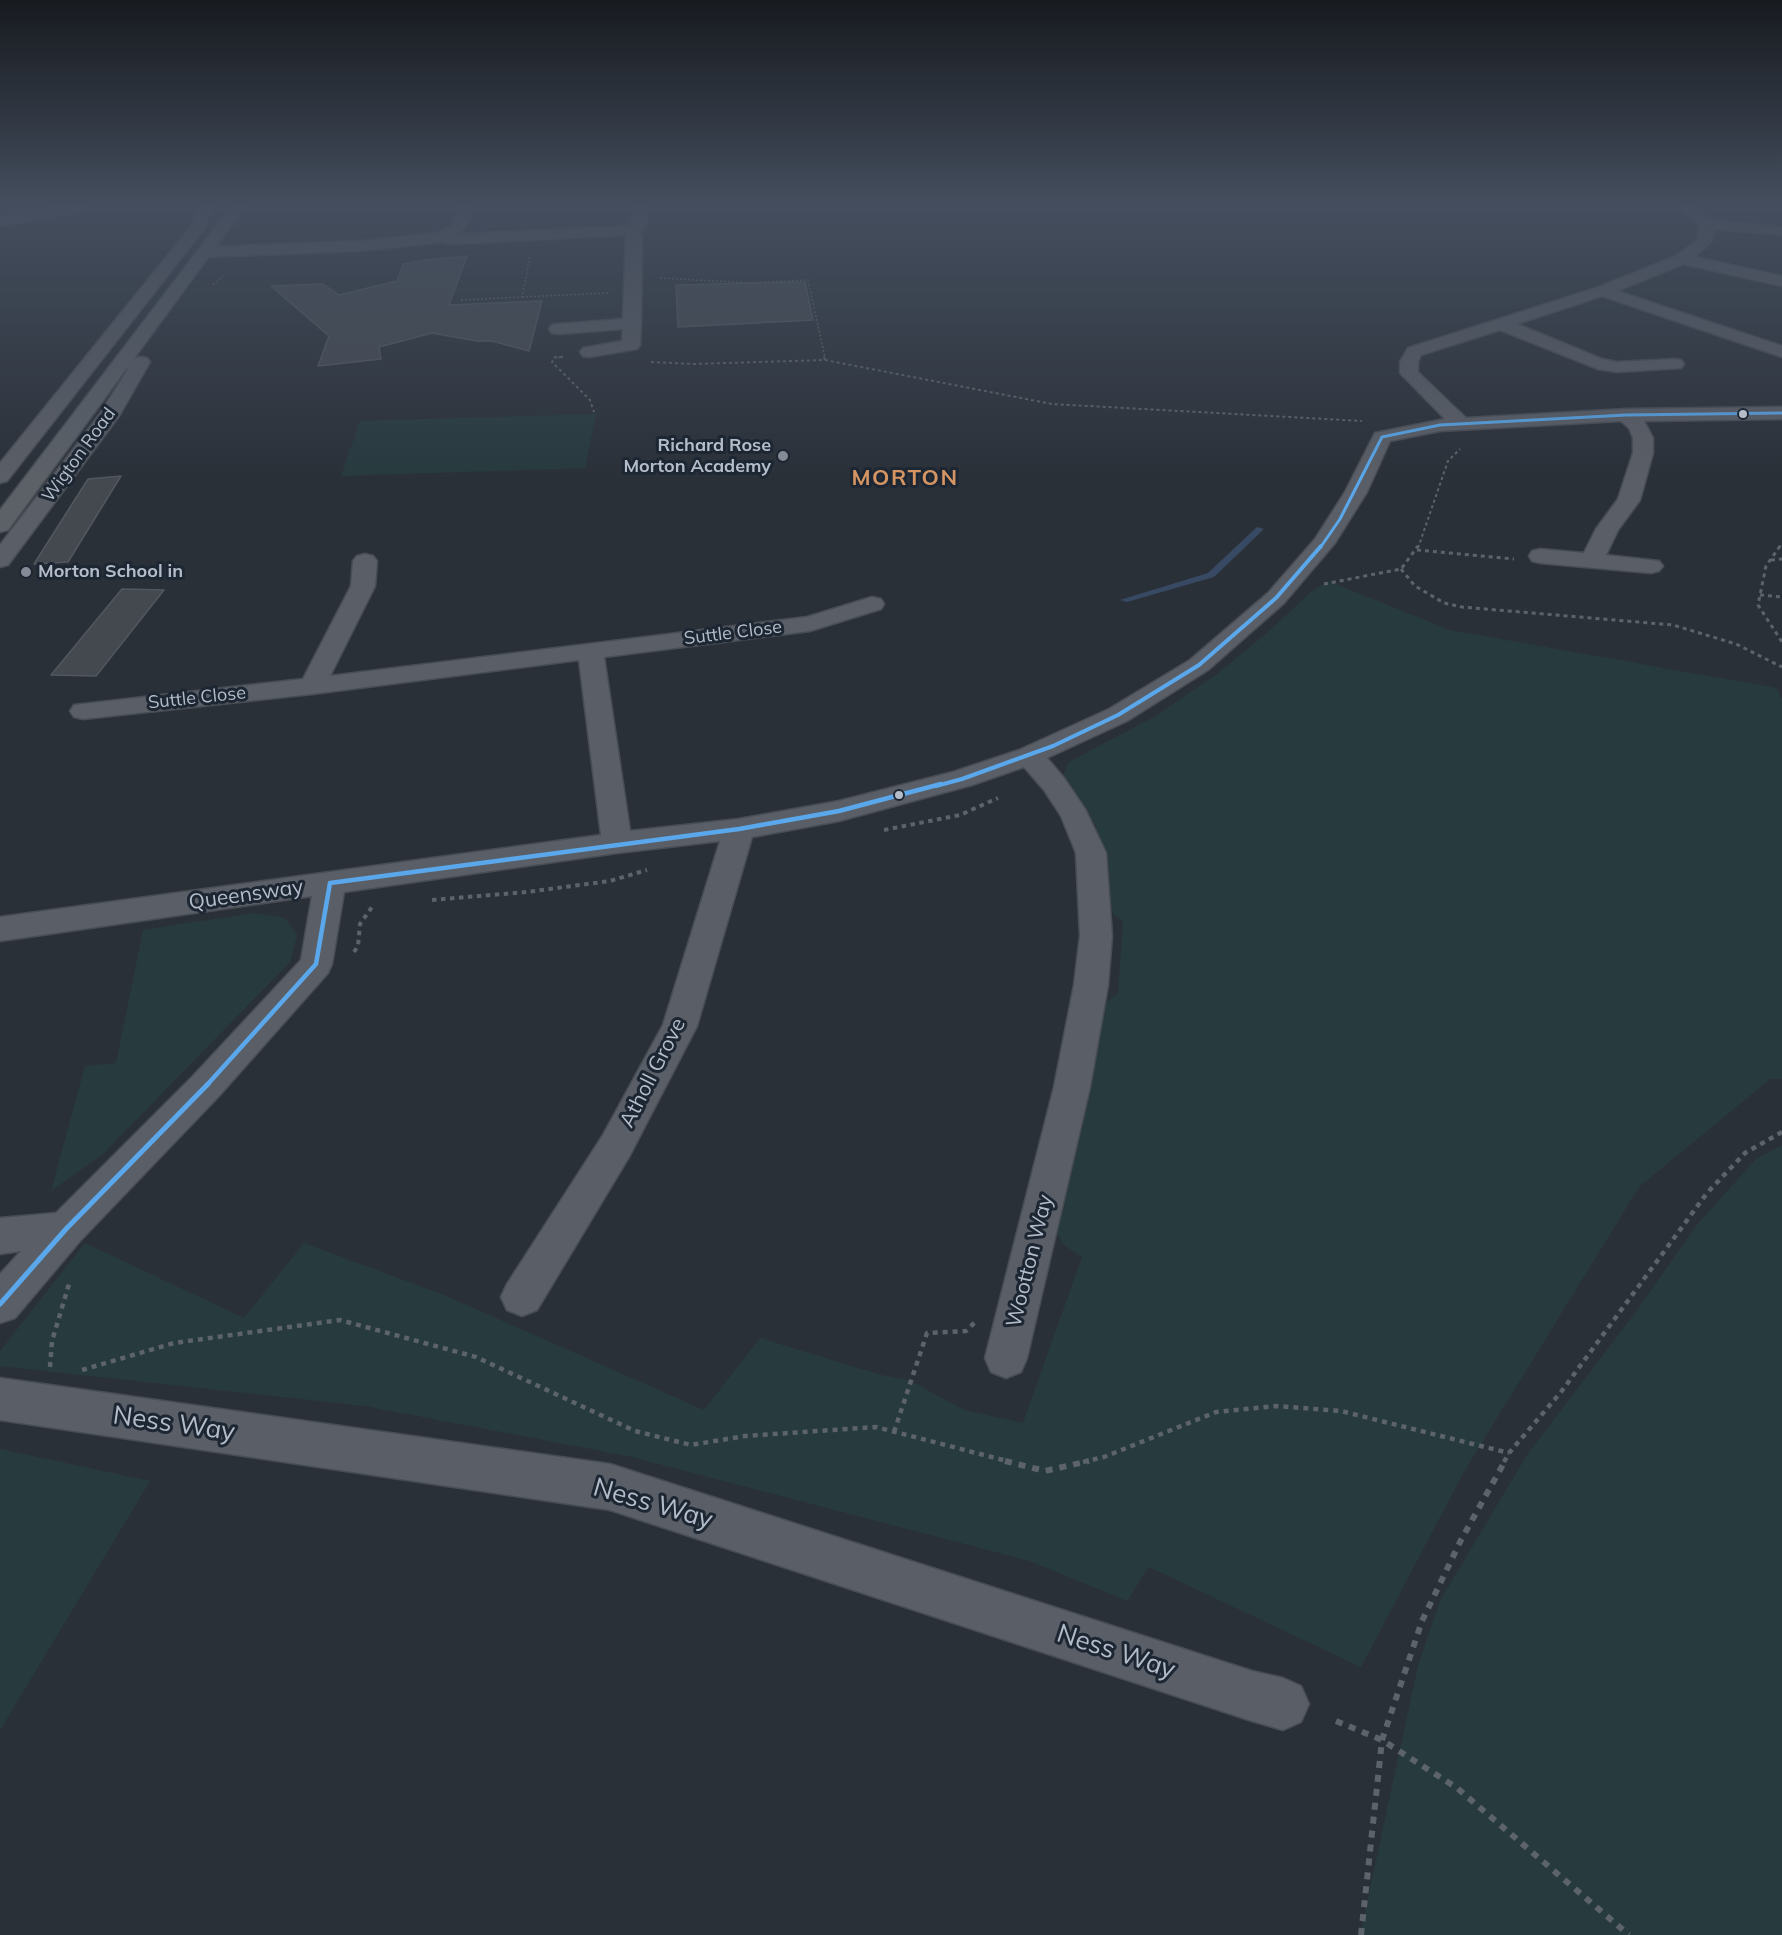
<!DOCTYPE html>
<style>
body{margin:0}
canvas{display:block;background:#2a3038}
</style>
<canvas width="1782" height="1935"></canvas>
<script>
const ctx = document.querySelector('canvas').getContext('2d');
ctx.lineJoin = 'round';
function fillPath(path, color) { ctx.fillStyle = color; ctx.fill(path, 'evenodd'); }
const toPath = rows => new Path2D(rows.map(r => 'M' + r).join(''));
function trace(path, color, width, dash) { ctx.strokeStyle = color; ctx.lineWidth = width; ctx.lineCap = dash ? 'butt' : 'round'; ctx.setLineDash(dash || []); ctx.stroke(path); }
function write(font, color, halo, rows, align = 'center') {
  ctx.font = font + ' Mulish,sans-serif'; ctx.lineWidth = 6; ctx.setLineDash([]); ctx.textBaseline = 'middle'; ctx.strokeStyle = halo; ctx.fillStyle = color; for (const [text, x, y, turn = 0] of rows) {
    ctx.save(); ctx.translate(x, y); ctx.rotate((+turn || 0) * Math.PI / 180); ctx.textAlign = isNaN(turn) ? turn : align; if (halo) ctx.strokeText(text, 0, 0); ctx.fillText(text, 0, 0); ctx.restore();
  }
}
fillPath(toPath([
 [596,414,585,468,341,476,360,421],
 [1328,581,1450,630,1776,688,1782,699,1782,1079,1770,1079,1639,1187,1465,1470,1361,1667,1149,1567,1127,1601,1030,1561,628,1456,365,1406,0,1366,0,1351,85,1243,244,1318,304,1243,444,1295,704,1410,760,1338,881,1375,909,1380,964,1410,1023,1423,1082,1257,1065,1246,1052,1226,1104,1004,1118,994,1123,922,1114,915,1108,901,1109,869,1095,824,1063,775,1069,762,1154,717,1217,674,1269,631,1311,592],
 [254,913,285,918,297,935,290,962,103,1154,51,1191,85,1066,116,1063,143,930],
 [1782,1145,1782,1935,1360,1935,1418,1666,1440,1601,1527,1455,1638,1309,1696,1226,1756,1159],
 [0,1449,150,1481,0,1730]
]), '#273a3e');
fillPath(toPath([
 [1257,527,1264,529,1214,577,1127,602,1120,600,1208,573,1257,527]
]), '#384963');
const building = toPath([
 [467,256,449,305,542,301,529,351,492,341,477,341,432,333,379,347,381,359,318,366,329,336,271,286,323,284,339,295,397,281,403,264,425,260,467,256],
 [805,282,813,320,678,327,676,285,805,282],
 [121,476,68,562,34,564,88,479,121,476],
 [122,589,164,590,96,676,51,675,122,589]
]);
fillPath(building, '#444950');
trace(building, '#52575f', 1.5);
const minor = toPath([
 [57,207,87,207,80,211,0,226,0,218,57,207],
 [198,207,212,207,204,229,7,481,0,483,0,463,192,225,198,207],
 [460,207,474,207,465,228,457,234,628,226,632,224,634,207,648,207,646,226,639,232,642,235,641,323,640,345,637,349,589,357,583,356,580,352,583,348,622,341,623,329,558,334,552,333,549,329,552,325,558,324,623,319,626,235,453,244,440,242,360,251,205,257,197,252,205,247,360,241,437,233,452,225,460,207],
 [1681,207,1697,207,1711,220,1782,227,1782,235,1714,229,1712,241,1695,257,1782,276,1782,286,1683,264,1617,291,1782,346,1782,357,1602,296,1517,324,1602,359,1617,362,1675,359,1681,360,1684,364,1681,368,1617,372,1598,369,1500,330,1421,355,1418,362,1418,372,1466,418,1626,409,1782,407,1782,419,1644,421,1653,438,1653,453,1640,500,1618,530,1606,555,1659,561,1663,566,1659,571,1651,573,1540,563,1532,561,1529,556,1532,551,1540,549,1584,553,1596,529,1618,499,1633,453,1633,438,1629,428,1621,421,1440,431,1390,441,1367,492,1335,543,1284,603,1208,670,1127,721,1047,758,1064,778,1085,809,1106,853,1112,936,1108,985,1090,1087,1027,1358,1021,1372,1006,1378,991,1372,985,1358,1054,1087,1074,985,1080,936,1076,853,1061,816,1044,790,1024,767,972,785,839,821,752,837,697,1026,629,1157,537,1310,522,1316,507,1310,501,1297,507,1284,603,1135,663,1025,720,841,617,853,344,892,332,964,328,973,219,1096,80,1241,15,1318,0,1323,0,1274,21,1251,0,1254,0,1218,56,1213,193,1076,301,960,312,896,0,941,0,917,601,835,579,660,312,694,83,719,74,717,70,711,74,705,303,679,351,586,353,561,357,556,365,554,373,556,377,561,375,586,330,676,807,617,872,597,881,599,884,604,881,609,810,631,604,657,630,831,739,819,839,801,953,772,1019,750,1109,709,1190,660,1268,593,1315,539,1345,492,1375,433,1445,419,1400,373,1400,362,1408,348,1596,288,1676,256,1697,240,1699,225,1681,207],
 [141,357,147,358,150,362,119,416,8,565,0,567,0,545,100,414,128,369,115,368,112,364,115,360,141,357],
 [0,1378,610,1464,1252,1671,1283,1678,1301,1686,1309,1704,1301,1722,1283,1730,1252,1721,610,1510,0,1420,0,1378]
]);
const major = toPath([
 [231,207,245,207,8,530,0,532,0,510,231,207]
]);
trace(minor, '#484c53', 3);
trace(major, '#484c55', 3);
trace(toPath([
 [660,278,749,283,808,280,825,358],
 [213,285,225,274],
 [522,297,608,293],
 [461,300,522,297,530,257],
 [554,358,563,357]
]), '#5d636a', 1.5, [2, 2]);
trace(toPath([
 [563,357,555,357,552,362,590,400,594,412],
 [824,357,825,360],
 [651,362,693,364,825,360,1052,404,1362,421],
 [1418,548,1448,461,1460,449],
 [1779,548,1782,543]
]), '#5d636a', 2, [3, 3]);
trace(toPath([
 [1780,546,1766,566,1758,605,1782,642],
 [1417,550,1514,559],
 [1771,560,1782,559],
 [1401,569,1415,586,1444,603,1462,607,1673,625,1736,644,1782,667],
 [1324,584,1401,569,1418,546],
 [1760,595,1782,597]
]), '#5d636a', 3, [4, 4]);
trace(toPath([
 [884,830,960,815,998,798],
 [432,900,527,892,610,881,647,870],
 [354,952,358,946,360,924,372,907]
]), '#5d636a', 4, [4.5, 4.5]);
trace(toPath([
 [50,1367,52,1341,69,1284],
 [82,1370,174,1343,340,1320,476,1357,635,1431,691,1445,745,1436,876,1427,1011,1462],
 [894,1432,927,1333,966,1331,975,1322],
 [1083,1462,1104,1457,1216,1412,1276,1406,1341,1411,1509,1453],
 [1504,1462,1509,1453,1561,1392,1707,1193,1745,1153,1782,1132]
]), '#5d636a', 4.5, [5, 5]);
trace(toPath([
 [1005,1461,1045,1471,1089,1461],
 [1336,1721,1382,1740,1457,1788,1629,1935],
 [1361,1935,1382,1740,1422,1621,1461,1540,1505,1461]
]), '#5d636a', 6, [7, 7]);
fillPath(minor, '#5a5e66');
fillPath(major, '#5c6168');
trace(toPath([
 [1320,548,1340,519,1382,437,1440,425,1626,415,1782,413]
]), '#5aa8eb', 3);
trace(toPath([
 [936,786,962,779,1053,746,1118,715,1199,665,1276,598,1321,546]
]), '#5aa8eb', 4);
trace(toPath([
 [330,883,739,829,839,811,941,784],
 [207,1085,316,964,330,883]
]), '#5aa8eb', 4.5);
trace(toPath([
 [0,1304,66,1229,208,1084]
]), '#5aa8eb', 5);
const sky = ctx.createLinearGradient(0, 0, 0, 478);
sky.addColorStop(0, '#171a1f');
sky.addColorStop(0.43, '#444e5e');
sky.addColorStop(1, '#444e5e00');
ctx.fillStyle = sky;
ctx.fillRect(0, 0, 1782, 478);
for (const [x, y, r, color] of [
 [1743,414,5,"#b4bcc9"],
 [783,456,6,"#848b96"],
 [26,572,6,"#848b96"],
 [899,795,5,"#b4bcc9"]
]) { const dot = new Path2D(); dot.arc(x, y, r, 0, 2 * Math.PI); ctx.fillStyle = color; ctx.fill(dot); trace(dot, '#1d2633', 2); }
write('bold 18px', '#b4bcc9', '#1d2633', [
 ["Richard Rose",771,446],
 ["Morton Academy",771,467],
 ["Morton School in",38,572,"left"]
], 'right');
write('18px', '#b4bcc9', '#1d2633', [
 ["Wigton Road",79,455,-54],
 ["Suttle Close",733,633,-7],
 ["Suttle Close",197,698,-6]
]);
write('21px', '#b4bcc9', '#1d2633', [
 ["Queensway",246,895,-8],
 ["Atholl Grove",653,1073,-63],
 ["Wootton Way",1030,1261,-76]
]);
ctx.letterSpacing = '1.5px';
write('bold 22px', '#d59563', '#1d2633', [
 ["MORTON",905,478]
]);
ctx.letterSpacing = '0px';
write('26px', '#b4bcc9', '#1d2633', [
 ["Ness Way",174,1424,8],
 ["Ness Way",653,1504,16],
 ["Ness Way",1116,1652,18]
]);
</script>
